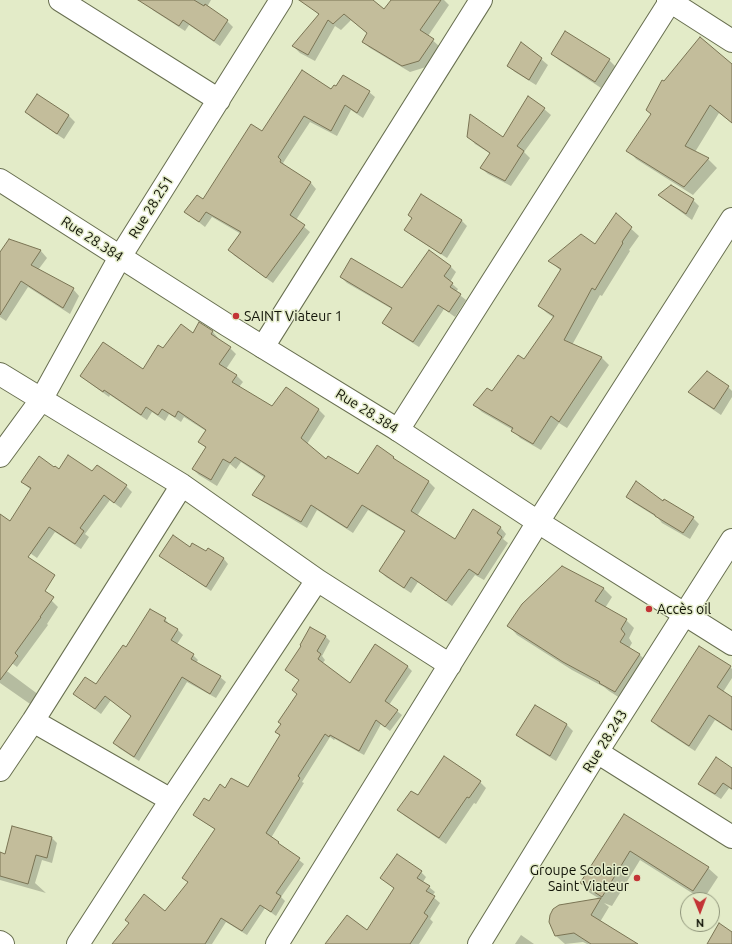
<!DOCTYPE html>
<meta charset="utf-8">
<style>
body{margin:0}
#map{position:relative;width:732px;height:944px;overflow:hidden;background:#e3ebc8;font-family:Ubuntu,sans-serif}
canvas{display:block}
.north{position:absolute;left:680px;top:892px;width:40px;height:40px;box-sizing:border-box;background:#e3ebc8;border:1px solid #8f957b;border-radius:50%;rotate:179deg;font-size:11px;font-weight:700;line-height:16px;text-align:center;color:#111307}
.north::after{content:'';display:block;margin:auto;width:14px;height:18px;background:#c33436;clip-path:polygon(50% 0,100% 100%,50% 72%,0 100%)}
</style>
<div id="map">
<canvas width="732" height="944"></canvas>
<div class="north">N</div>
</div>
<script>
const ctx = document.querySelector('canvas').getContext('2d');
ctx.lineJoin = 'round';
function fillPath(path, color) { ctx.fillStyle = color; ctx.fill(path, 'evenodd'); }
const toPath = rows => new Path2D(rows.map(r => 'M' + r).join(''));
function trace(path, color, width, dash) { ctx.strokeStyle = color; ctx.lineWidth = width; ctx.lineCap = dash ? 'butt' : 'round'; ctx.setLineDash(dash || []); ctx.stroke(path); }
function write(font, color, halo, rows, align = 'center') {
  ctx.font = font + ' Ubuntu,sans-serif'; ctx.lineWidth = 3; ctx.setLineDash([]); ctx.textBaseline = 'middle'; ctx.strokeStyle = halo; ctx.fillStyle = color; for (const [text, x, y, turn = 0] of rows) {
    ctx.save(); ctx.translate(x, y); ctx.rotate((+turn || 0) * Math.PI / 180); ctx.textAlign = isNaN(turn) ? turn : align; if (halo) ctx.strokeText(text, 0, 0); ctx.fillText(text, 0, 0); ctx.restore();
  }
}
fillPath(toPath([
 [151,0,211,0,207,7,227,21,233,27,220,46,189,25,185,31,154,11,147,5],
 [319,0,371,0,384,11,392,0,444,0,449,5,428,36,440,47,426,67,410,72,370,48,363,42,368,34,351,20,341,30,335,26,315,61,300,53,293,46,319,15,313,9],
 [553,54,609,60,615,66,601,88,559,60],
 [541,59,548,65,536,85,515,72,508,66],
 [732,65,732,123,719,113,695,152,708,159,717,168,693,195,636,159,628,150,652,115,647,110,664,82],
 [331,90,369,92,375,97,363,118,351,110,337,136,310,122,283,163,286,167,311,183,316,189,296,220,310,232,273,283,235,256,229,250,241,234,212,217,205,227,186,212,203,200,262,133],
 [37,95,69,116,75,122,64,139,32,118,26,112],
 [544,109,551,115,524,152,530,158,511,186,488,174,481,168,491,154,475,144,469,137,503,138],
 [659,195,693,200,699,206,692,220,666,201],
 [409,215,461,220,467,226,447,258,411,235,405,230,413,219],
 [616,215,639,236,629,250,630,251,602,296,600,295,572,345,602,358,609,365,567,428,559,423,541,450,520,438,513,430,482,412,474,405,492,393,524,360,554,318,547,313,539,306,561,271,550,261,596,245],
 [10,240,41,251,47,258,38,270,73,289,79,296,70,314,28,287,6,321,0,317,0,254],
 [429,252,451,267,456,272,450,282,458,289,456,292,466,300,455,317,444,309,419,347,389,328,383,323,392,309,347,283,341,277,403,290],
 [200,324,213,332,218,338,218,339,230,348,236,354,226,369,237,376,243,382,239,387,273,408,286,388,319,410,325,416,307,444,327,460,358,475,393,457,399,463,429,482,435,488,417,516,455,540,501,528,506,534,503,539,508,543,484,580,475,575,452,606,418,582,411,593,386,577,380,571,405,532,368,510,353,533,317,510,307,528,260,500,254,494,265,478,241,462,236,469,230,464,217,486,199,475,193,469,206,448,199,442,206,431,184,417,181,422,169,414,165,421,152,412,147,420,110,395,109,397,87,381,81,376,143,371,163,350,193,334],
 [728,387,732,391,732,397,721,415,696,398,689,392],
 [55,468,59,470,93,472,126,486,132,492,121,508,110,500,85,534,89,537,81,549,55,532,37,558,3,534,0,531,0,524,11,522,31,490,22,482],
 [627,497,663,503,693,518,699,524,690,539,662,523,658,518,634,503],
 [190,549,206,553,208,549,224,559,228,564,211,591,165,560,160,555],
 [0,567,51,600,58,607,47,624,48,625,17,667,0,654],
 [563,568,604,589,612,597,605,608,626,620,634,628,629,638,632,643,629,648,640,655,648,663,623,700,609,691,604,687,572,670,517,635,509,626],
 [165,619,170,625,177,629,183,635,177,644,193,655,198,660,196,663,220,677,226,682,216,698,187,682,139,761,119,748,114,742,132,717,111,700,101,714,74,694,97,686,126,648],
 [325,636,330,641,322,656,325,660,322,664,350,684,407,666,412,671,389,705,402,715,390,731,381,724,364,755,335,739,334,740,330,737,302,782,304,783,271,838,304,864,281,897,285,901,276,916,265,908,247,935,226,922,212,944,113,944,165,913,189,883,183,878,216,830,199,819,195,814,225,789,248,789,281,736,277,732,298,695,300,681,286,670],
 [0,666,39,695,33,706,0,683],
 [730,667,732,669,732,678,723,692,732,698,732,731,715,720,695,751,658,727,653,721],
 [535,706,567,725,573,731,556,761,524,741,517,734],
 [732,769,732,790,729,788,721,799,705,789,699,783],
 [480,782,486,788,476,804,474,803,446,844,405,816,399,810,418,797],
 [624,815,708,868,718,877,703,900,640,860,612,906,604,903,609,907,600,922,636,944,587,944,583,942,565,944,556,936,559,906,600,899,590,893,581,883],
 [13,827,52,838,57,843,52,863,42,860,35,883,46,893,0,880,0,858,4,861],
 [421,872,426,877,423,882,435,892,432,896,440,903,430,919,433,922,419,944,327,944,367,931,395,889,381,878],
 [521,935,534,944,515,944]
]), '#0003');
const building = toPath([
 [138,0,194,0,204,6,205,4,228,20,214,41,183,20,179,26,138,0],
 [299,0,373,0,384,9,391,0,441,0,420,30,434,39,419,61,402,66,362,42,367,33,344,14,333,24,328,20,308,55,292,46,319,14,299,0],
 [565,31,610,59,595,82,551,54,565,31],
 [700,37,732,64,732,123,710,105,685,146,709,158,684,187,626,151,651,114,646,110,662,80,664,81,700,37],
 [521,42,542,58,529,80,507,66,521,42],
 [302,70,331,89,334,85,336,86,343,75,370,91,357,113,345,105,331,131,304,116,278,157,281,160,280,162,311,182,290,215,305,225,266,278,228,250,241,232,206,212,199,222,184,212,197,195,203,199,251,124,262,131,302,70],
 [37,94,69,115,57,134,25,112,37,94],
 [528,96,545,108,517,146,524,151,505,181,480,168,490,153,467,137,470,114,503,137,528,96],
 [671,185,694,199,686,214,658,195,671,185],
 [421,194,462,220,441,254,404,230,412,218,408,215,421,194],
 [616,213,632,227,622,242,623,243,595,290,592,288,564,340,602,357,559,422,551,416,533,444,511,431,513,428,473,405,487,388,492,391,518,355,524,359,554,316,538,306,561,269,548,261,581,234,595,244,616,213],
 [9,239,41,250,31,265,74,288,63,308,21,281,0,315,0,252,9,239],
 [429,250,451,266,444,276,453,283,450,287,461,294,449,312,438,305,413,342,382,323,392,308,340,277,351,258,402,288,429,250],
 [199,322,213,331,211,334,231,347,219,364,237,375,232,382,272,406,286,387,319,409,301,438,326,459,328,456,358,474,377,445,394,457,393,458,429,481,411,511,455,539,473,509,501,527,497,533,502,537,478,575,469,569,446,601,411,577,404,588,379,571,405,531,362,505,347,528,311,505,301,522,252,495,265,476,235,457,230,463,223,459,211,480,192,469,206,447,198,442,206,430,178,411,175,417,162,409,158,415,146,407,141,415,104,390,103,392,80,376,103,342,143,369,158,345,163,348,181,324,193,333,199,322],
 [707,371,729,386,714,409,688,392,707,371],
 [68,455,92,471,97,465,127,485,114,503,104,495,80,528,84,531,75,544,49,527,28,557,55,575,45,591,54,597,40,617,41,617,15,653,18,656,0,680,0,514,10,521,31,488,21,482,39,456,54,467,55,466,59,469,68,455],
 [636,481,663,501,664,499,694,517,683,533,655,516,655,515,626,497,636,481],
 [173,535,190,547,192,543,206,551,208,548,224,558,206,587,159,556,173,535],
 [562,566,604,588,595,601,627,619,621,629,625,634,620,642,640,654,615,692,599,683,600,682,563,662,507,626,522,604,562,566],
 [150,609,166,618,164,621,178,629,171,640,194,654,191,659,221,676,210,694,182,677,134,757,113,743,131,716,105,696,95,709,73,694,85,677,96,684,123,645,126,647,150,609],
 [310,627,326,636,317,651,321,654,318,659,350,683,375,644,408,666,385,701,398,710,385,727,376,720,359,751,330,735,329,737,325,734,298,776,300,778,266,833,279,842,278,843,300,858,276,893,281,896,271,912,260,905,242,931,221,918,205,944,112,944,129,923,125,920,144,894,165,911,188,882,182,878,215,829,193,815,204,798,209,801,220,784,225,788,231,778,248,787,280,735,275,732,281,724,278,722,297,694,292,690,299,680,285,670,301,646,300,645,310,627],
 [699,646,731,666,717,687,732,697,732,730,709,715,689,746,651,721,699,646],
 [535,705,567,724,550,756,516,735,535,705],
 [444,756,481,781,469,798,467,797,439,838,397,810,411,791,418,795,444,756],
 [716,757,732,768,732,789,723,783,715,794,698,784,716,757],
 [624,814,709,867,693,891,630,851,602,897,580,883,624,814],
 [12,826,52,837,47,858,36,855,28,884,0,876,0,852,5,854,12,826],
 [397,854,422,871,417,878,430,886,426,891,435,896,424,913,428,916,410,944,325,944,347,915,367,930,394,888,380,878,397,854],
 [601,898,591,915,638,944,591,944,574,933,555,936,549,922,550,915,553,909,559,905,601,898],
 [719,923,732,932,732,944,707,944,719,923]
]);
fillPath(building, '#c3bd9b');
trace(building, '#7a7454', 1);
const minor = toPath([
 [60,0,219,100],
 [668,0,732,41],
 [263,347,481,0],
 [0,374,182,485,317,580,450,665],
 [398,430,671,0],
 [0,456,41,400,120,257,281,0],
 [33,721,171,800],
 [597,752,732,837],
 [0,770,33,721,182,485],
 [0,942,3,944],
 [78,944,171,800,317,580],
 [277,944,538,522,732,219],
 [479,944,597,752,732,540]
]);
const tertiary = toPath([
 [0,180,227,325,398,430,538,522,732,644]
]);
trace(minor, '#686f50', 24);
trace(tertiary, '#686f50', 24);
trace(minor, '#fff', 22);
trace(tertiary, '#fff', 22);
for (const [x, y, r, color] of [
 [236,316,4,"#c33436"],
 [649,609,4,"#c33436"],
 [637,878,4,"#c33436"]
]) { const dot = new Path2D(); dot.arc(x, y, r, 0, 2 * Math.PI); ctx.fillStyle = color; ctx.fill(dot); trace(dot, '#e3ebc8', 1.5); }
write('14px', '#111307', '#e3ebc8', [
 ["Rue 28.251",151,207,-58],
 ["Rue 28.384",92,239,33],
 ["Rue 28.384",367,411,32],
 ["Rue 28.243",605,741,-58]
]);
write('14px', '#111307', '#e3ebc8', [
 ["SAINT Viateur 1",244,316],
 ["Accès oil",657,609],
 ["Groupe Scolaire",629,870,"right"],
 ["Saint Viateur",629,886,"right"]
], 'left');
</script>
